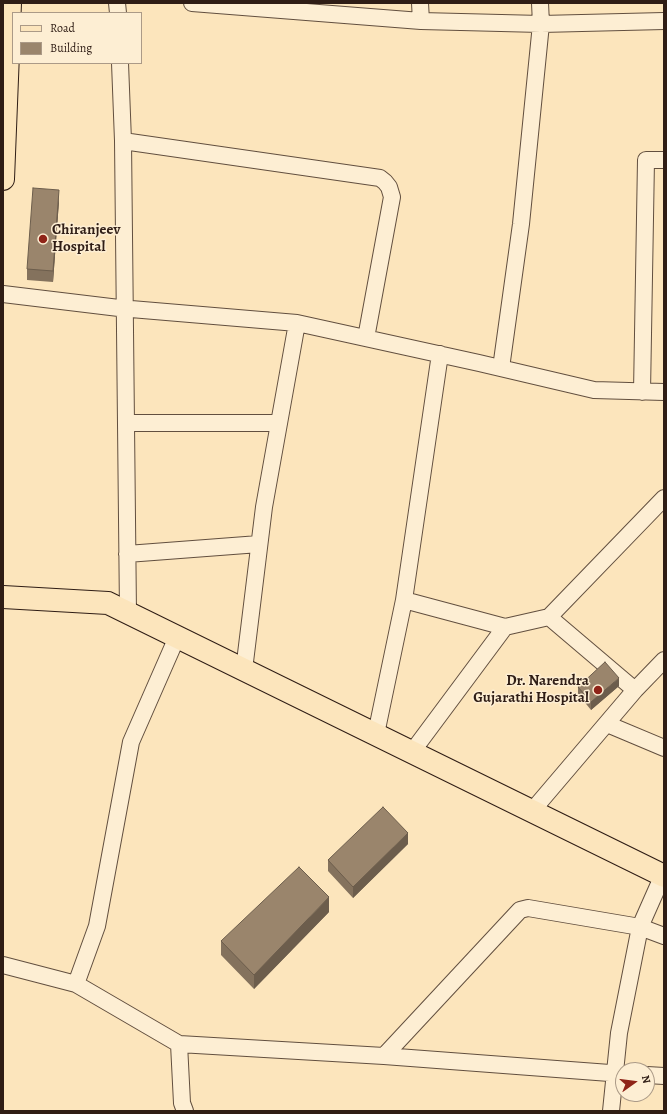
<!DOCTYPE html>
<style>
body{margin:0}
#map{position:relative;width:667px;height:1114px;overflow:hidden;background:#fce5bc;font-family:Alegreya,serif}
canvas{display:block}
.frame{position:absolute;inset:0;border:4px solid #2f1d15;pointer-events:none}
.legend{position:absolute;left:12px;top:12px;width:130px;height:52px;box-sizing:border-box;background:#fdeed3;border:1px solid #ab9a87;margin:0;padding:5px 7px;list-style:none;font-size:12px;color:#2f1d15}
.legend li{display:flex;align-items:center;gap:8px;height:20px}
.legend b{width:20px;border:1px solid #ab9a87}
.north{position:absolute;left:615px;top:1062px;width:40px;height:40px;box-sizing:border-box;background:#fdeed3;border:1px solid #ab9a87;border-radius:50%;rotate:76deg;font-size:11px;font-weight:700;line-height:16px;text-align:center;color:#2f1d15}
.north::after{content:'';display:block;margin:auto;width:14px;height:18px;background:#8f2418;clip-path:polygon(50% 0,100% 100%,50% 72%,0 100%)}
</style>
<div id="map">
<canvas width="667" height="1114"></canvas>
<div class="frame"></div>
<ul class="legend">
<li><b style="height:5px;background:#fce5bc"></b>Road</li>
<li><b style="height:11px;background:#9a856c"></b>Building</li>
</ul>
<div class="north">N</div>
</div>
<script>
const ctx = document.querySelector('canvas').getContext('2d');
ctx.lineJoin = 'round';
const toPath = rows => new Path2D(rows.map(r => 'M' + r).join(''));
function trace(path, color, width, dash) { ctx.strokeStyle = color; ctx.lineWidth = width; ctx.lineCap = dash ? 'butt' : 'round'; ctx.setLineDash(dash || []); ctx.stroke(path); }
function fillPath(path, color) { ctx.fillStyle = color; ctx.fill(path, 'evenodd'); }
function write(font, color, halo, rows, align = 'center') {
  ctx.font = font + ' Alegreya,serif'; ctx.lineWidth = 3; ctx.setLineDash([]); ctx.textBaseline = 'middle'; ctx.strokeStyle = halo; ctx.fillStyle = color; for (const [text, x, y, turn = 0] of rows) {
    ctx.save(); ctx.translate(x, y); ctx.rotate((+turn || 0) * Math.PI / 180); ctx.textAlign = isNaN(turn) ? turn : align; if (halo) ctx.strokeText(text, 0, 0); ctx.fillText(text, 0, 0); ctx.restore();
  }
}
const minor = toPath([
 [117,3,118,13],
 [192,3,421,21,541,24,664,21],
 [420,3,421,21],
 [120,63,123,141,128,613],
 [123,141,380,178,385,182,389,187,392,197,366,338],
 [3,294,119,308,297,323,479,363,594,390,664,392],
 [501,368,521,224,541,24,540,3],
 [642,392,646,160,664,160],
 [126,423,279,423],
 [127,554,259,544],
 [404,600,505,627],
 [549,617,635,690],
 [244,670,264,507,297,323],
 [607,724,664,748],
 [376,734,404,600,440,354],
 [412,752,505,627,549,617,664,498],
 [532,811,635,690,664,660],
 [3,965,76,984,179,1044,384,1056,623,1074],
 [76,984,97,926,131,742,177,637],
 [179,1044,182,1103,185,1111],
 [384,1056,520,910,528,908,640,927,664,936],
 [647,1075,664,1076],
 [611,1111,619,1033,640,927,663,875]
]);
const primary = toPath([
 [3,597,108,603,664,876]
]);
const trunk = toPath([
 [3,179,10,3]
]);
trace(minor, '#624f3f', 18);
trace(primary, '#2f1d15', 24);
trace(trunk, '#2f1d15', 24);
trace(minor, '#fdeed3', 16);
trace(primary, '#fce5bc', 22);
trace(trunk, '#fce5bc', 22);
fillPath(toPath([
 [59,201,53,282,27,280,27,269],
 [619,686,591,710,578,694,578,687],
 [408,844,353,898,328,871,328,860],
 [329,912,254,989,221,955,221,941]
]), '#84725d');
fillPath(toPath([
 [59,190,59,201,53,282,53,271],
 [619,678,619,686,591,710,591,702],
 [408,833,408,844,353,898,353,887],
 [329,897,329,912,254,989,254,975]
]), '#6c5d4c');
const building = toPath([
 [33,188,59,190,53,271,27,269,33,188],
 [605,662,619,678,591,702,578,687,605,662],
 [383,807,408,833,353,887,328,860,383,807],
 [299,867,329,897,254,975,221,941,299,867]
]);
fillPath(building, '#9a856c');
trace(building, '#6c5d4c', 1);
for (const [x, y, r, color] of [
 [43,239,5,"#8f2418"],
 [598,690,5,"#8f2418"]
]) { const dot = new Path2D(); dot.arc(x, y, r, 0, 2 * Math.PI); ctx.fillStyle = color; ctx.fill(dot); trace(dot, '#fdeed3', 1.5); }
write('bold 15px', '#2f1d15', '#fdeed3', [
 ["Chiranjeev",52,230],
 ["Hospital",52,247],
 ["Dr. Narendra",589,681,"right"],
 ["Gujarathi Hospital",589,698,"right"]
], 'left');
</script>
